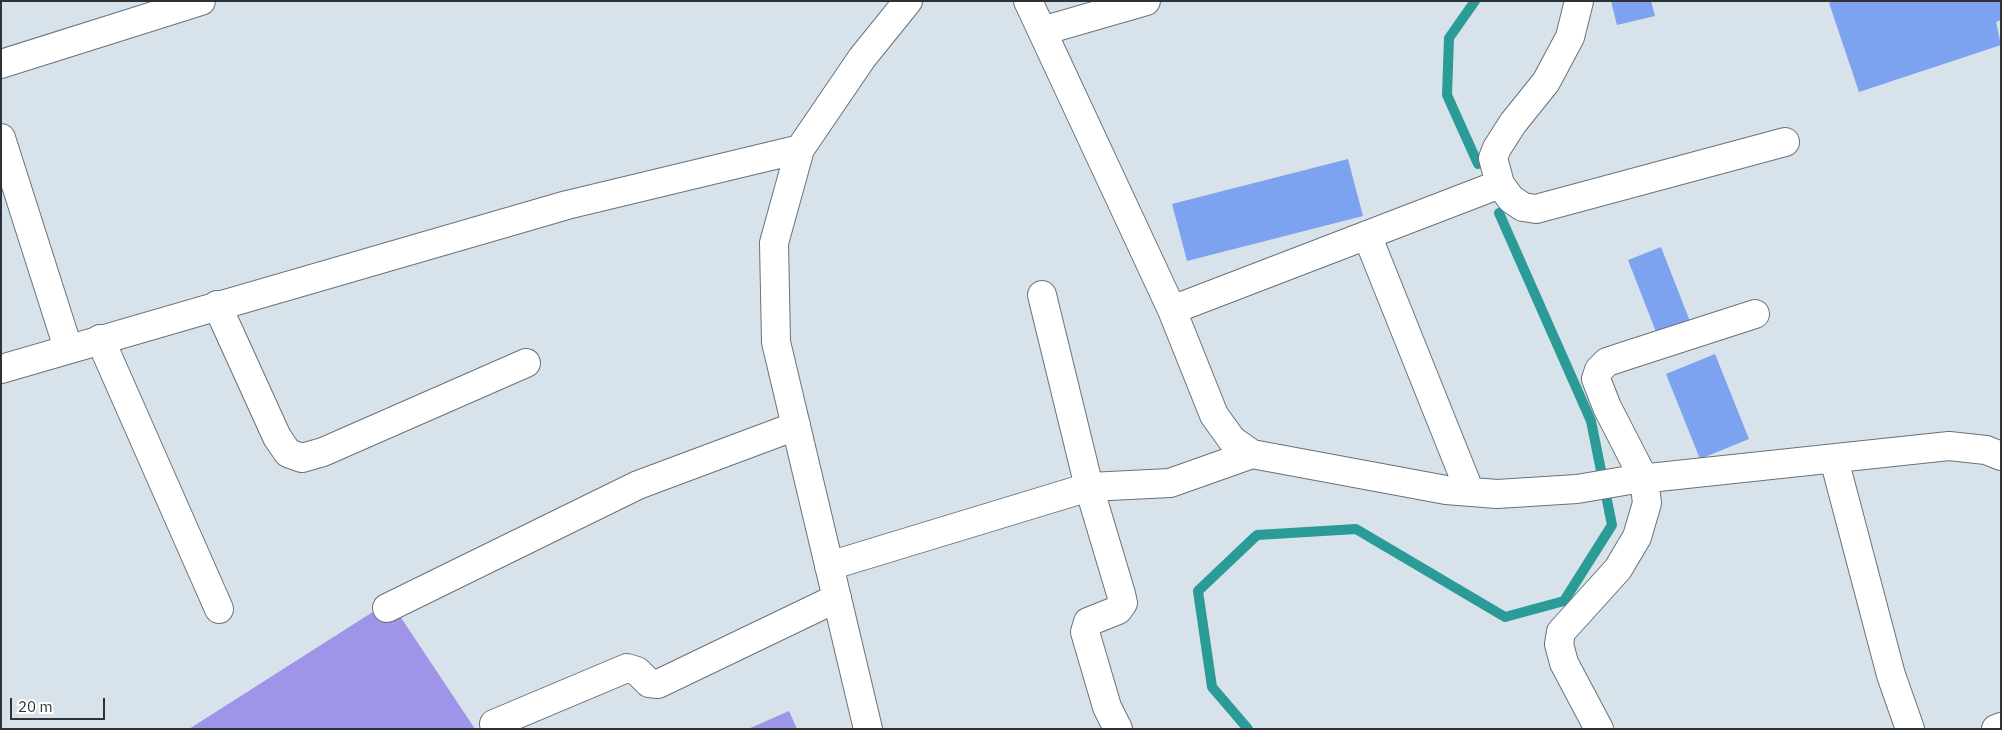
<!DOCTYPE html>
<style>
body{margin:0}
#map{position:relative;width:2002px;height:730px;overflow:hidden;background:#d8e2ea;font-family:"IBM Plex Sans",sans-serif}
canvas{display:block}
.frame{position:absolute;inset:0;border:2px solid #2e3235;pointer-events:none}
.scale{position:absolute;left:10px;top:698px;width:95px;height:22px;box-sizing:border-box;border:2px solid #2e3235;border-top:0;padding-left:6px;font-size:15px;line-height:18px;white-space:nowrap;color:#2e3235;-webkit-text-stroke:4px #fff;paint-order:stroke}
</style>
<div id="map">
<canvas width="2002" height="730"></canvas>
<div class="frame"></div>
<div class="scale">20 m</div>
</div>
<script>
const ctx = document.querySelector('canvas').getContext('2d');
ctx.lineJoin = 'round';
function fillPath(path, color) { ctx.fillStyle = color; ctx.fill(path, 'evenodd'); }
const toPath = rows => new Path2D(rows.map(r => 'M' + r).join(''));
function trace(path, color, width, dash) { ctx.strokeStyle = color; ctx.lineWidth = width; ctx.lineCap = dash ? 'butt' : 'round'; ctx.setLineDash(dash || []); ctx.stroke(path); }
fillPath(toPath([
 [390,601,475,729,189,729],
 [789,711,797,729,748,729]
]), '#9e95e9');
trace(toPath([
 [1475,1,1449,38,1447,95,1478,164],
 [1248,729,1212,687,1198,591,1257,535,1356,529,1505,617,1564,601,1612,525,1591,421,1499,213]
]), '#2b9b97', 10);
fillPath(toPath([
 [1611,1,1651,1,1655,16,1617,25],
 [1834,1,2001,1,2001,20,1996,22,2001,45,1859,92,1829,3],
 [1348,159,1363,216,1187,261,1172,204],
 [1661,247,1691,324,1658,337,1628,260],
 [1715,354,1749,439,1700,459,1666,374]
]), '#7da2f0');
const minor = toPath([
 [1028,1,1172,310,1214,415,1232,440,1252,454,1446,490,1497,494,1577,489,1630,480,1949,446,1986,450,2001,456],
 [1579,1,1570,37,1546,82,1513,123,1497,148,1493,158,1500,184,1511,199,1523,207,1536,209,1785,142],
 [1042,31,1146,1],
 [1,64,201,1],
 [1,138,68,348],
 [1367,235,1470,492],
 [1042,295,1089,487,1121,594,1123,603,1118,610,1088,622,1085,632,1107,707,1118,729],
 [217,305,277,437,288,453,302,458,323,452,526,363],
 [1172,310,1500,184],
 [100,339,219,609],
 [1834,459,1891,675,1910,729],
 [829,566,1089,487,1170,483,1252,454],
 [387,608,638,485,796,426],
 [494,724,627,668,637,671,649,683,658,684,837,598],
 [1599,729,1564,663,1559,644,1561,632,1618,569,1637,537,1647,503,1644,479,1607,407,1596,379,1599,370,1607,362,1625,356,1755,314],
 [1996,729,2001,727]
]);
const tertiary = toPath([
 [1,369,567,205,800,149],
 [868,729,776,342,774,243,800,149,862,58,908,1]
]);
trace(minor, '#697279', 30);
trace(tertiary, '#697279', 30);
trace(minor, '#fff', 28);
trace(tertiary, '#fff', 28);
</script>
